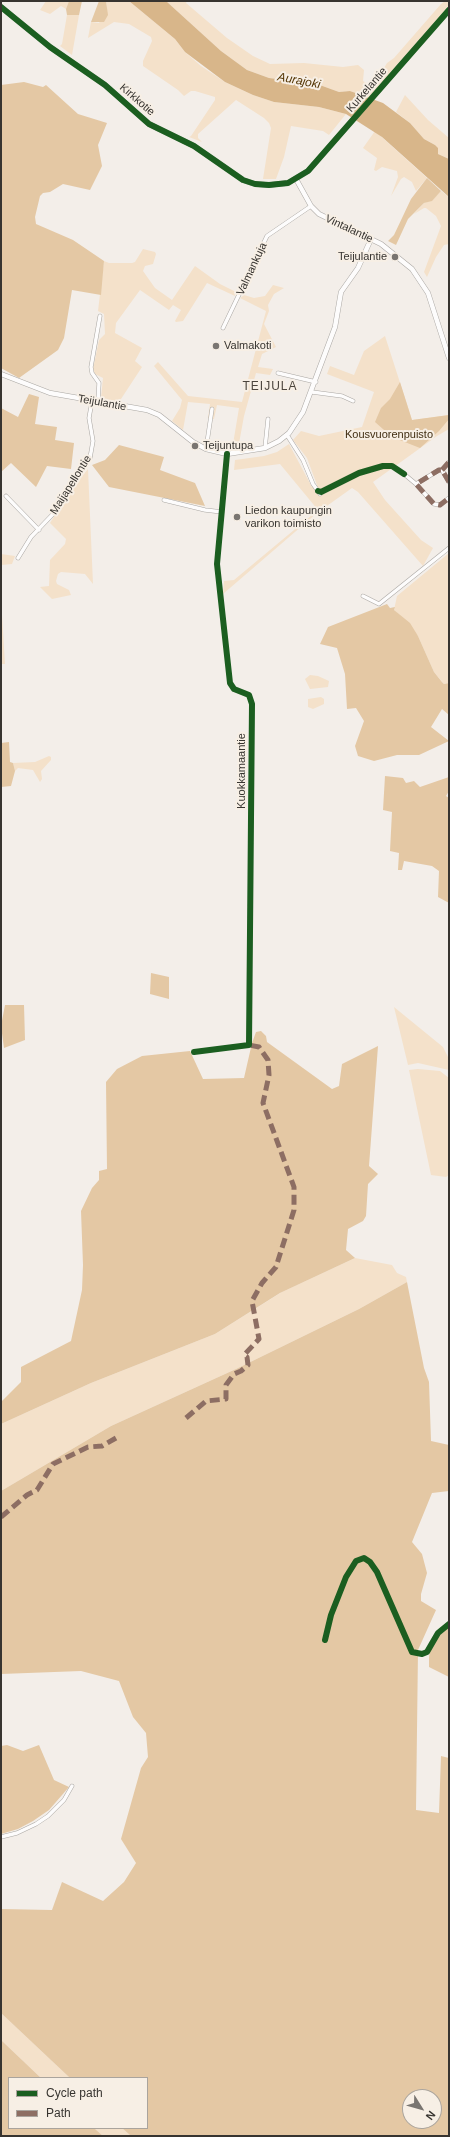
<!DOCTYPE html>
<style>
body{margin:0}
#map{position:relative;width:450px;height:2137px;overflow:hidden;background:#f3eee9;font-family:Helvetica,sans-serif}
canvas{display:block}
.frame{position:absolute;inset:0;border:2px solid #373430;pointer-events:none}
.legend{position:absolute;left:8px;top:2077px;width:140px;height:52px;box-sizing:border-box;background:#f7efe5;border:1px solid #aaa49d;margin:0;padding:5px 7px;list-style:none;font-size:12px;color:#373430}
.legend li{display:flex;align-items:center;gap:8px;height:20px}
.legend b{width:20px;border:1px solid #aaa49d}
.north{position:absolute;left:402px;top:2089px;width:40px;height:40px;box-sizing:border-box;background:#f7efe5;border:1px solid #aaa49d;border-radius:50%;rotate:127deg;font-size:11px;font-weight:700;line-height:16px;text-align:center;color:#373430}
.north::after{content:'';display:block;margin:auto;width:14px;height:18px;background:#797571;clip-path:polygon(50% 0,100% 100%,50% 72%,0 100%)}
</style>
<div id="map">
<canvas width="450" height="2137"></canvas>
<div class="frame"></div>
<ul class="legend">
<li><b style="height:5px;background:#1b5e20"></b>Cycle path</li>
<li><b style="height:5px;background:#8d6e63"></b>Path</li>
</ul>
<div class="north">N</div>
</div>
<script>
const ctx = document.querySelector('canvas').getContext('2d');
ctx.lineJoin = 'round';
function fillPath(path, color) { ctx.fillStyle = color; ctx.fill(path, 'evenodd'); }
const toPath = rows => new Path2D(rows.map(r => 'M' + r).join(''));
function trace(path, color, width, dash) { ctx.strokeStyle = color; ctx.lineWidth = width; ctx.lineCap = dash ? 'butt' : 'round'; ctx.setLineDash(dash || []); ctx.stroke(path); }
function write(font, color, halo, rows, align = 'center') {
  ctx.font = font + ' Helvetica,sans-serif'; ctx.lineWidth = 4; ctx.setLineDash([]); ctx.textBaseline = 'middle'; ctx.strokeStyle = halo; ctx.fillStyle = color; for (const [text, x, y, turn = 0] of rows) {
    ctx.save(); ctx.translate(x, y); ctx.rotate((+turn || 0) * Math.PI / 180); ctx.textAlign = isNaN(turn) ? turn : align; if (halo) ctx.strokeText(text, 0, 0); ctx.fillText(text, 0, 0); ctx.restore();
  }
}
fillPath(toPath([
 [46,1,69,1,66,9,61,6,50,14,40,10],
 [106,1,129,1,175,39,185,52,201,66,225,82,253,95,274,102,319,107,346,114,329,135,323,131,291,126,284,157,276,179,263,179,271,128,269,123,264,118,236,100,198,134,198,138,202,142,189,137,191,136,215,100,215,97,195,91,191,91,184,96,178,90,143,66,143,61,152,41,151,37,129,24,114,22,88,38,91,22,99,23,107,8],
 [166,1,187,1,186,3,227,38,253,56,270,64,304,63,343,67,358,65,364,70,363,81,370,85,375,83,387,63,394,58,441,4,445,1,449,1,449,6,368,98,350,91,339,92,317,84,269,78,247,70,221,51],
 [67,15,79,15,72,55,60,46,62,44],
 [405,95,428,120,449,138,449,159,438,154,435,145,424,139,410,123,396,112],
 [375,131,427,178,416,191,412,182,404,177,401,179,391,196,398,177,397,171,382,167,376,171,374,170,377,158,363,148],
 [441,191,449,197,449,244,444,245,436,257,427,277,424,272,441,226,436,216,426,208,424,208,414,214,424,203,432,200],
 [143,249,155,252,156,254,153,264,145,266,143,271,155,288,172,300,195,266,220,284,236,292,235,296,207,283,183,321,176,322,175,321,181,310,173,305,169,310,140,290,116,323,115,333,142,348,135,361,142,367,119,402,101,398,103,378,95,374,93,369,99,340,105,334,104,314,98,311,104,261,109,263,132,263,135,262],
 [273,285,284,288,274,294,268,305,269,311,264,324,276,347,262,354,258,367,273,369,270,375,256,373,244,416,238,449,232,450,239,408,217,405,214,419,208,418,210,404,188,402,183,430,172,421,180,408,182,400,154,366,158,362,188,396,242,402,266,311,240,298,244,295,254,298,265,296],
 [385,336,412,420,449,415,449,429,437,436,373,482,385,500,421,540,433,548,423,566,358,492,352,488,317,513,223,594,224,581,234,580,318,510,280,464,234,470,235,460,264,456,277,452,289,444,312,487,317,485,307,458,293,440,301,431,319,436,362,427,374,392,327,374,330,366,354,375,364,351],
 [88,469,93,584,85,574,61,572,58,574,56,581,57,584,69,590,71,595,52,599,40,587,49,586,50,560,65,544,66,539,50,523,72,488],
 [449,553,449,683,444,684,434,672,418,636,394,610,397,596],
 [1,554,15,556,12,564,1,565],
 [1,598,5,664,1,664],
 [310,675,318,676,329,681,328,687,310,689,305,679],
 [321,697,324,699,324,704,313,709,308,707,308,699],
 [49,756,51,757,51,760,41,771,42,779,40,782,33,770,18,768,15,771,13,763,35,762],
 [394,1007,443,1047,449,1059,449,1070,418,1063,408,1065],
 [418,1069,440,1071,449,1078,449,1175,446,1177,431,1175,409,1070],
 [355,1258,392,1265,397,1273,406,1277,407,1282,359,1309,236,1369,111,1426,1,1491,1,1424,91,1383,215,1334,282,1292],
 [1,2013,70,2078,41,2078,1,2040],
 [94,2128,122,2128,131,2136,103,2136]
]), '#f4e1ca');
fillPath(toPath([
 [69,1,82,1,79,15,67,15,66,9],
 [99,1,106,1,108,15,104,22,91,22],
 [24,82,43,87,46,85,78,114,107,123,98,145,102,166,90,190,63,184,50,192,43,193,40,196,35,217,36,224,73,240,104,261,101,295,72,290,64,338,58,350,19,378,1,368,1,85],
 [427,178,441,191,432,201,424,203,408,219,396,245,388,241,394,235,411,199],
 [400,382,412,420,449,415,449,419,439,431,420,448,392,437,375,422,381,408,390,399],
 [29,394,39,397,35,424,57,427,55,440,74,443,71,469,47,466,36,487,11,463,1,472,1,408,18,417],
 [119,445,164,457,160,470,195,483,205,506,109,487,92,465,105,460],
 [387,604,390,608,395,607,394,610,410,623,418,636,434,672,442,682,444,684,449,683,449,715,442,709,431,727,449,741,419,755,397,755,374,761,358,756,355,746,364,721,356,708,347,709,345,674,337,648,320,644,328,627],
 [9,742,10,762,13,763,15,771,11,786,1,787,1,743],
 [385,776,403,778,406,783,414,781,420,787,449,777,449,791,446,796,449,798,449,903,438,897,439,871,432,866,404,861,402,870,398,870,399,853,390,851,392,812,383,810],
 [151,973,169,977,169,999,150,994],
 [5,1005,24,1005,25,1040,4,1048,1,1026],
 [261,1031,266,1036,267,1042,332,1089,339,1086,342,1064,378,1046,369,1166,378,1174,368,1184,366,1216,363,1221,348,1229,346,1250,355,1258,280,1293,215,1334,91,1383,1,1424,1,1402,21,1382,21,1367,71,1341,82,1290,83,1265,81,1211,92,1188,99,1180,99,1171,107,1169,106,1082,117,1069,142,1056,190,1051,203,1079,244,1078,252,1043,256,1032],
 [407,1282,424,1368,429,1382,431,1441,449,1445,449,1491,432,1493,412,1542,422,1554,427,1573,421,1594,421,1601,436,1610,418,1650,416,1810,439,1813,441,1756,449,1758,449,2136,131,2136,122,2128,147,2128,147,2078,70,2078,1,2013,1,1909,52,1910,62,1882,103,1901,124,1882,136,1863,121,1839,141,1768,148,1757,146,1733,133,1717,119,1681,81,1671,1,1674,1,1491,111,1426,236,1369,359,1309],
 [410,2097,434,2097,434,2121,410,2121],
 [449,1621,449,1677,429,1667,429,1658,430,1647,435,1637,440,1628],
 [7,1745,23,1751,39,1745,54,1780,69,1787,49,1810,33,1821,18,1829,1,1834,1,1746],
 [1,2040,41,2078,9,2078,9,2128,94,2128,103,2136,1,2136]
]), '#e4c8a4');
fillPath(toPath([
 [129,1,166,1,221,51,247,70,269,78,317,84,339,92,350,91,383,103,410,123,424,139,435,145,438,148,438,154,449,159,449,197,382,137,346,114,319,107,274,102,253,95,225,82,185,52,175,39]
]), '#d8b68a');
const minor = toPath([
 [223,328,267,236,311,206],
 [278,373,316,382],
 [312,392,342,396,353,401],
 [98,402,99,383,92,373,91,367,100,316],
 [287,435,303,460,313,484,320,494],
 [265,448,268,419],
 [206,449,212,409],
 [442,470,449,462],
 [404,474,416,484],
 [449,482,442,470,439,470,416,484,434,504,440,505,449,498],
 [6,496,39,530],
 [164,500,205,510,222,512],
 [18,558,31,537,53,514,66,491,90,458,93,441,89,418,92,401],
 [363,596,379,604,449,548],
 [194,1052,249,1045,252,704,249,695,234,689,230,683,217,564,227,454],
 [325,1640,331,1615,346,1577,356,1561,364,1558,370,1562,377,1572,412,1652,422,1654,427,1652,438,1633,449,1624],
 [1,1837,17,1833,36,1824,48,1816,64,1800,72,1786]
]);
const tertiary = toPath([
 [1,7,50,47,105,85,149,124,194,146,243,180,255,184,269,185,288,183,308,171,449,10],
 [296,179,311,206,319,214,381,244,412,269,428,293,449,358],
 [1,374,50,393,147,410,159,415,193,442,206,449,227,454,265,448,279,441,289,433,303,412,335,327,341,292,358,268,371,239]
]);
trace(minor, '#aaa7a3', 4.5);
trace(tertiary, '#aaa7a3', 5.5);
trace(minor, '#fdfcfc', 3.5);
trace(tertiary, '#fdfcfc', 4.5);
trace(toPath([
 [442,470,449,462],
 [449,482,442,470,439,470,416,484,434,504,440,505,449,498],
 [186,1418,206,1401,226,1399,226,1385,234,1374,241,1371,248,1365,247,1357,244,1355,259,1339,252,1301,262,1283,276,1267,294,1210,294,1187,263,1103,269,1075,268,1060,259,1047,249,1045],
 [1,1517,27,1495,37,1490,53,1464,88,1447,102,1446,116,1438]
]), '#8d6e63', 5, [10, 5]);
trace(toPath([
 [1,7,50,47,105,85,149,124,194,146,243,180,255,184,269,185,288,183,308,171,449,10],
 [318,491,321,492,359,473,383,466,392,466,404,474],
 [194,1052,249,1045,252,704,249,695,234,689,230,683,217,564,227,454],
 [325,1640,331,1615,346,1577,356,1561,364,1558,370,1562,377,1572,412,1652,422,1654,427,1652,438,1633,449,1624]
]), '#1b5e20', 6);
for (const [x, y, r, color] of [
 [395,257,4,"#797571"],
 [216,346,4,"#797571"],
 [195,446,4,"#797571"],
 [237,517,4,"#797571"]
]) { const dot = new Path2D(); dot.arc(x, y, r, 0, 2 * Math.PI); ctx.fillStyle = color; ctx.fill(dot); trace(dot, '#f7efe5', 1.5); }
write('11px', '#373430', '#f7efe5', [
 ["Kurkelantie",367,90,-49],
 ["Kirkkotie",137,100,41],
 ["Vintalantie",349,229,25],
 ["Valmankuja",252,269,-65],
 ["Teijulantie",102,403,10],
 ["Maijapellontie",71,485,-58],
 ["Kuokkamaantie",242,771,-90]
]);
write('11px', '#373430', '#f7efe5', [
 ["Teijulantie",387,257,"right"],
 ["Valmakoti",224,346],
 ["Teijuntupa",203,446],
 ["Liedon kaupungin",245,511],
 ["varikon toimisto",245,524]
], 'left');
write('11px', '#412e12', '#f7efe5', [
 ["Kousvuorenpuisto",389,435]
]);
write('italic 12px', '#523300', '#f7efe5', [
 ["Aurajoki",299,81,11]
]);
ctx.letterSpacing = '1px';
write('12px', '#4c453d', '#f7efe5', [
 ["TEIJULA",270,387]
]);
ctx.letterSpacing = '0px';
</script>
